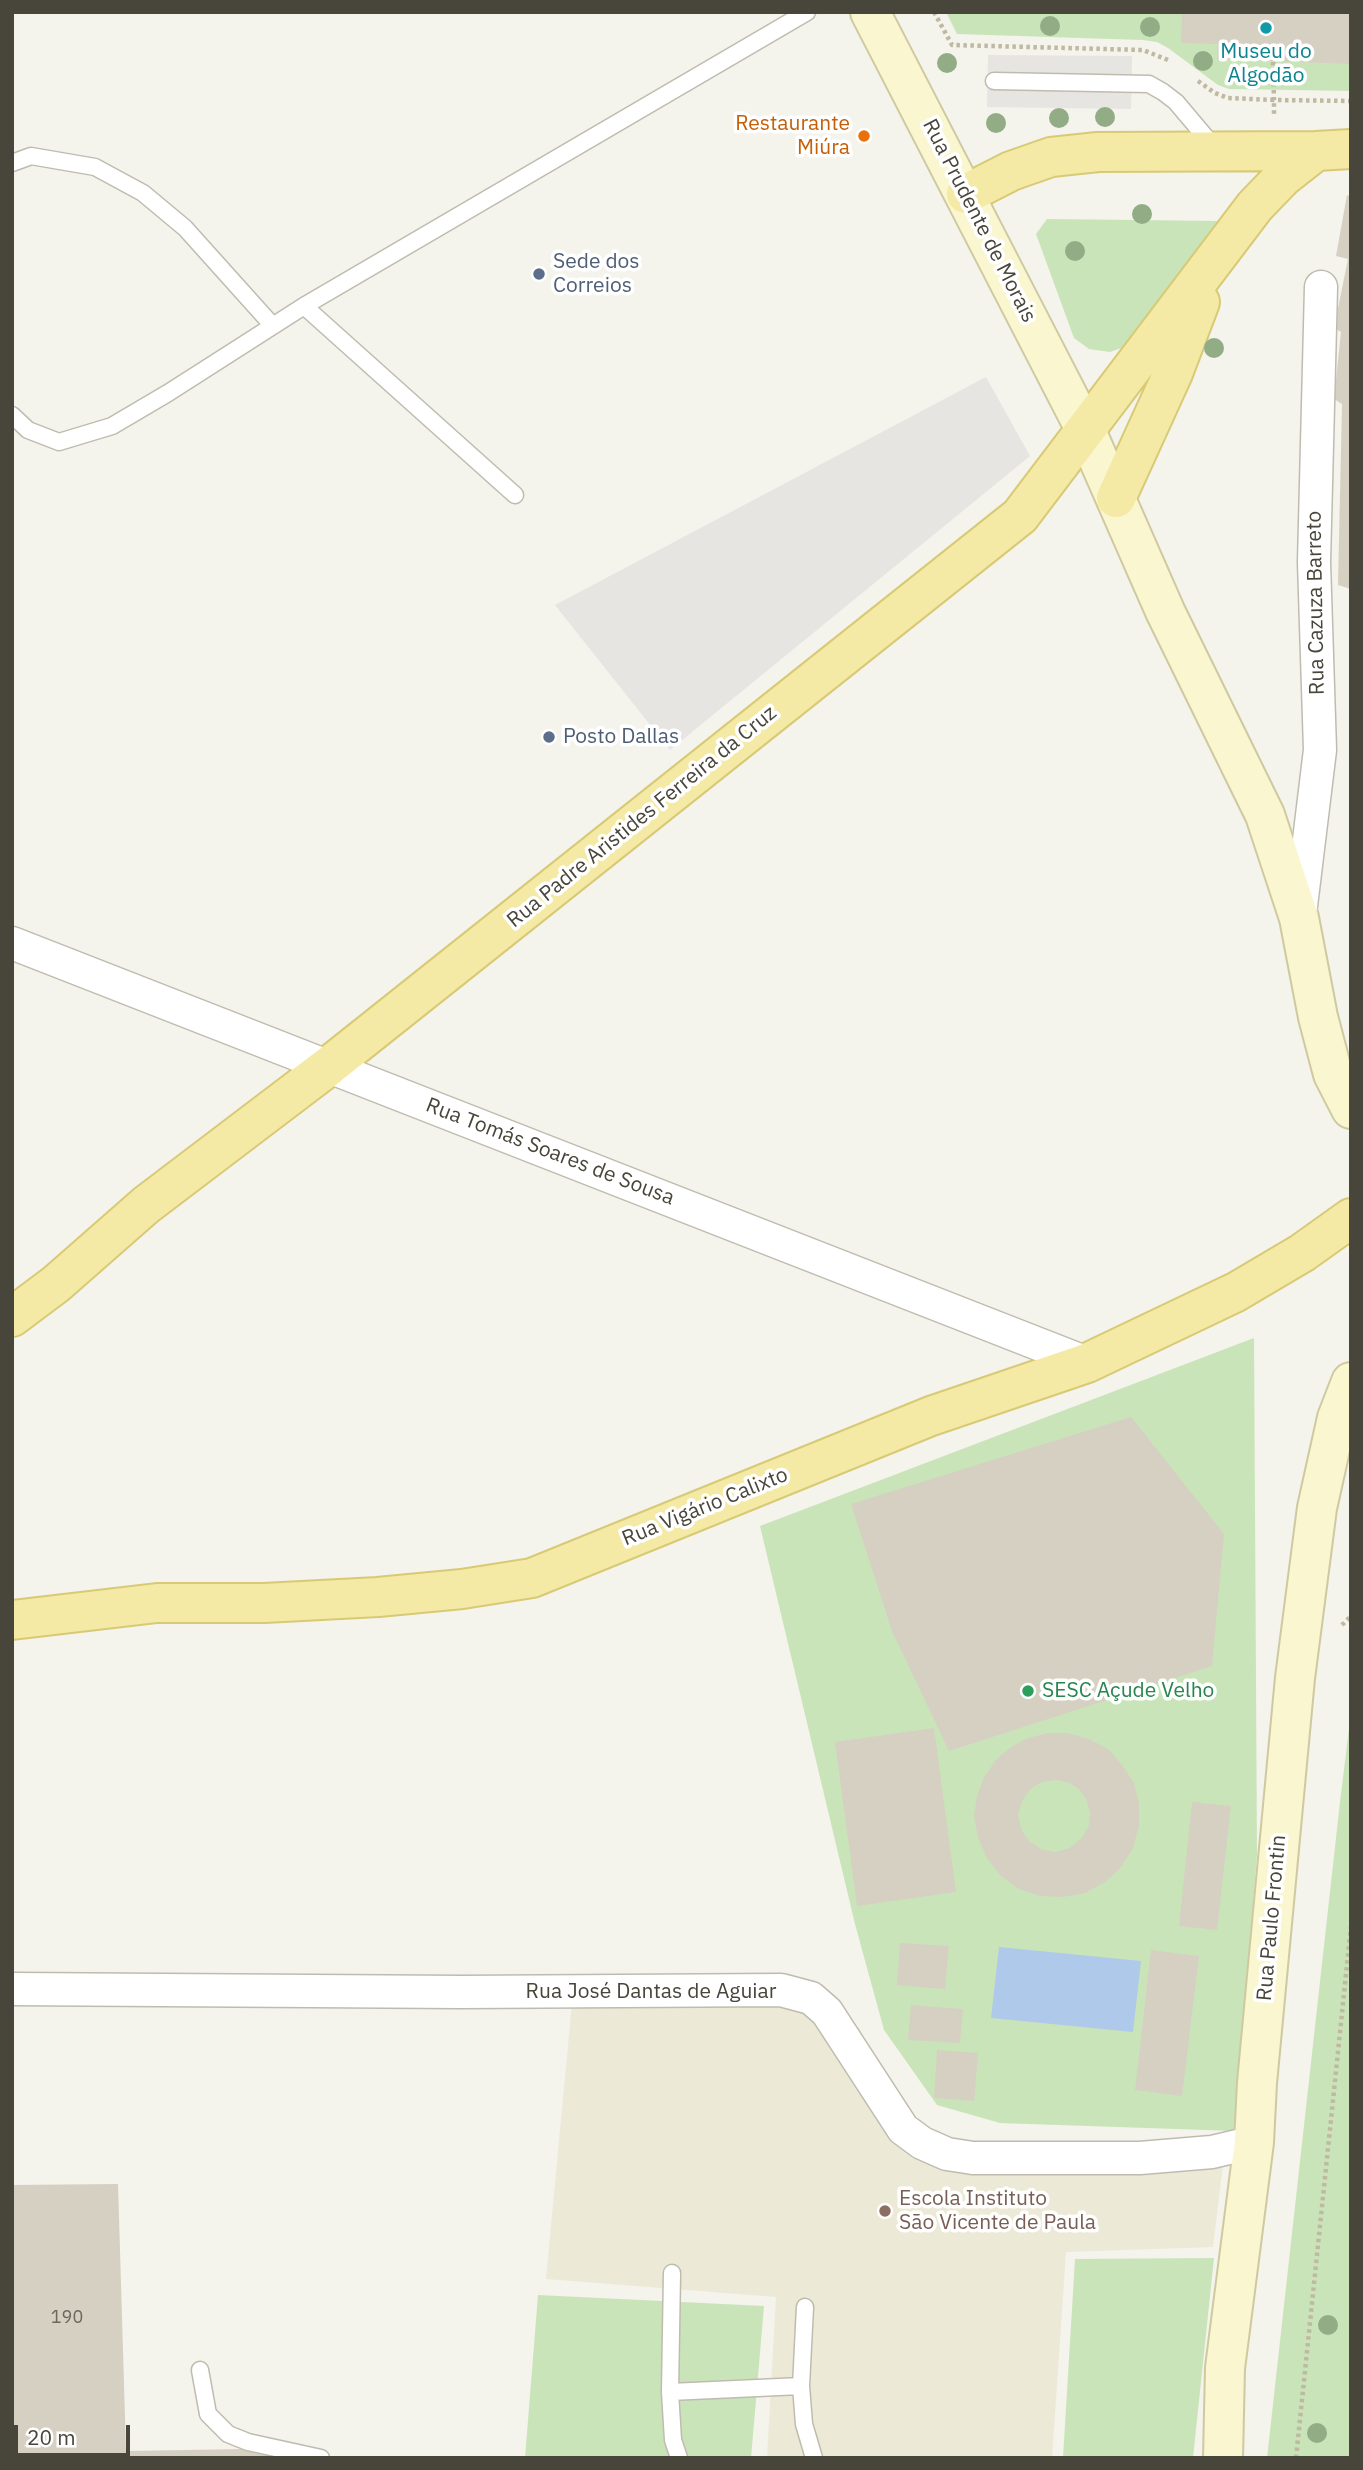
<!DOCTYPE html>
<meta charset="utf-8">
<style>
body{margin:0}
#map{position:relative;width:1363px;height:2470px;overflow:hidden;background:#f4f3ec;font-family:"IBM Plex Sans",sans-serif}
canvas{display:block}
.frame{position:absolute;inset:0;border:14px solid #48453a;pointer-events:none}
.scale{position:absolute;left:14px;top:2425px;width:116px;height:32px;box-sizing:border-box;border:4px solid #48453a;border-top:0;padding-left:9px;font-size:21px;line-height:24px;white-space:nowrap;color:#48453a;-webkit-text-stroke:5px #fff;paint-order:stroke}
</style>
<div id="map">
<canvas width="1363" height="2470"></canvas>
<div class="frame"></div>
<div class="scale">20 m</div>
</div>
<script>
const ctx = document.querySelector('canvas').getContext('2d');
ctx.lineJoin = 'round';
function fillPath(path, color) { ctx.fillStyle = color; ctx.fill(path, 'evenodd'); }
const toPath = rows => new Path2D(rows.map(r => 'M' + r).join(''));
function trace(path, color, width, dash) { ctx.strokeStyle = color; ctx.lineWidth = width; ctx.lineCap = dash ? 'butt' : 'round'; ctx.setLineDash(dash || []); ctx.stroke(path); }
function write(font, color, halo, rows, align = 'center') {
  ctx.font = font + ' "IBM Plex Sans",sans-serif'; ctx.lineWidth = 7; ctx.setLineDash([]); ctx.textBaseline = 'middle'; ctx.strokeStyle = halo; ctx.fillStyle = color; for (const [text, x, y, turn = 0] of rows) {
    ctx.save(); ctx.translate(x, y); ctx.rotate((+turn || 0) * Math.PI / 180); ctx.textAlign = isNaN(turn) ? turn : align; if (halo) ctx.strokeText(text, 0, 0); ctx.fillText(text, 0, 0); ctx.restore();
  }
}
fillPath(toPath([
 [817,2002,859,2028,910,2128,936,2157,997,2175,1223,2164,1213,2247,1066,2252,1052,2458,767,2458,776,2297,546,2279,572,2003]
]), '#ece9d7');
fillPath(toPath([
 [946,12,1351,12,1351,91,1229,89,1218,85,1168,48,1157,42,1143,40,957,34],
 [1047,219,1219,221,1147,332,1135,343,1110,352,1089,349,1074,338,1036,234],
 [1254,1338,1257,1855,1235,2131,1000,2123,937,2105,884,2030,855,1924,760,1526],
 [1351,1712,1351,2458,1267,2458,1340,1802],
 [1214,2258,1193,2458,1063,2458,1075,2259],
 [538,2295,764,2306,751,2458,525,2458]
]), '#cae4b9');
fillPath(toPath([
 [988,55,1132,56,1131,109,987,107],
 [986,377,1030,456,670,750,555,605]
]), '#e6e5e2');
fillPath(toPath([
 [999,1947,1141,1961,1133,2032,991,2018]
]), '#afc9ea');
fillPath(toPath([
 [1182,12,1351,12,1351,64,1217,59,1218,44,1181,43],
 [1347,195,1351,197,1351,589,1338,585,1342,404,1334,399,1341,332,1334,328,1348,259,1336,256],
 [1131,1417,1224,1534,1212,1666,949,1751,892,1631,851,1504],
 [934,1728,956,1892,857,1906,835,1742],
 [1048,1733,1068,1733,1089,1739,1108,1749,1122,1765,1134,1783,1139,1804,1139,1825,1133,1848,1121,1867,1105,1882,1085,1893,1063,1897,1040,1896,1019,1889,1001,1876,987,1858,978,1838,974,1816,977,1796,984,1777,996,1760,1011,1747,1028,1738],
 [1056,1780,1070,1783,1080,1790,1087,1801,1090,1813,1089,1826,1081,1839,1070,1848,1055,1852,1041,1849,1029,1841,1021,1829,1018,1815,1022,1801,1030,1789,1042,1782],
 [1192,1802,1231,1806,1217,1930,1179,1926],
 [900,1943,949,1946,945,1989,897,1985],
 [1151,1950,1199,1956,1182,2096,1135,2090],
 [911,2005,963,2009,960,2043,908,2040],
 [937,2050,978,2053,974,2101,934,2098],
 [118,2184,126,2451,304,2448,304,2458,12,2458,12,2185]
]), '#d5d0c2');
const lane = toPath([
 [994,81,1149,84,1163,92,1176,102,1214,147],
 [12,163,31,156,95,167,143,193,185,228,273,326],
 [304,306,515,495],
 [12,415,28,430,59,442,112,426,168,393,304,306,807,12],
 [672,2273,670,2392,673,2440,679,2458],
 [805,2307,801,2386,804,2424,814,2458],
 [200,2370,208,2414,228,2434,248,2442,321,2458],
 [670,2392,801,2386]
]);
const street = toPath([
 [1300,914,1320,750,1314,562,1321,287],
 [12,943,1087,1363],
 [12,1989,461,1992,781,1990,811,1998,827,2012,903,2129,922,2143,947,2154,973,2158,1140,2158,1212,2152,1254,2142]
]);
const secondary = toPath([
 [870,12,1086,431,1165,611,1265,815,1299,918,1318,1017,1333,1074,1351,1109],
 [1223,2458,1225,2368,1254,2142,1257,2083,1295,1678,1317,1508,1337,1418,1351,1382]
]);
const primary = toPath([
 [966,194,1011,171,1051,157,1098,152,1316,151],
 [1116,498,1173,373,1200,302],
 [12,1317,56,1284,146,1205,329,1066,1020,516,1255,206,1283,177,1316,151,1351,149],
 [12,1620,157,1603,264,1603,378,1597,462,1589,532,1578,931,1416,1087,1363,1236,1292,1302,1253,1351,1218]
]);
trace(lane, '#bfbcaf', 19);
trace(street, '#bfbcaf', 35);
trace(secondary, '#cfc9a0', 42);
trace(primary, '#d8ca75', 42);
trace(toPath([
 [934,12,952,45,1143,50,1168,60],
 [1273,62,1274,100,1351,101],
 [1198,81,1215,93,1228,98,1274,100,1274,115],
 [1342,1625,1351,1616],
 [1296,2458,1351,1926]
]), '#bfb9a2', 4.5, [3.5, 3.5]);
trace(lane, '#fff', 16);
trace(street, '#fff', 32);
trace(secondary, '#f9f6d0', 38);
trace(primary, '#f4eaa5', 38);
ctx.fillStyle = '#92ad86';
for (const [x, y] of [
 [1050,26],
 [1150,27],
 [1203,61],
 [947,63],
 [1105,117],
 [1059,118],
 [996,123],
 [1142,214],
 [1075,251],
 [1214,348],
 [1328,2325],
 [1317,2433]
]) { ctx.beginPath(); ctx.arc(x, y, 10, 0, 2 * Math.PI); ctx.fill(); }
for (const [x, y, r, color] of [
 [1266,28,7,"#0f9aa8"],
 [864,136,7,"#e8710a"],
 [539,274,7,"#5c6f8a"],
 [549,737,7,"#5c6f8a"],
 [1028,1691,7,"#2e9e5b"],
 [885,2211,7,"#8d6e63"]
]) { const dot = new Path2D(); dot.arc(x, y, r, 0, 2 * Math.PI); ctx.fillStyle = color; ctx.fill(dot); trace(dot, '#fff', 2.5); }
write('18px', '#6b685c', null, [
 ["190",67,2318]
]);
write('21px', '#0d838f', '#fff', [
 ["Museu do",1266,52],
 ["Algodão",1266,76]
]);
write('21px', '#c56008', '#fff', [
 ["Restaurante",850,124],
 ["Miúra",850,148]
], 'right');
write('21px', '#48453a', '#fff', [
 ["Rua Prudente de Morais",979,221,63],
 ["Rua Cazuza Barreto",1316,603,-91],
 ["Rua Padre Aristides Ferreira da Cruz",642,817,-39],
 ["Rua Tomás Soares de Sousa",550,1152,21],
 ["Rua Vigário Calixto",705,1507,-22],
 ["Rua Paulo Frontin",1272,1918,-85],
 ["Rua José Dantas de Aguiar",651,1992]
]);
write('21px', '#4e5e75', '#fff', [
 ["Sede dos",553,262],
 ["Correios",553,286],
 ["Posto Dallas",563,737]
], 'left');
write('21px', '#27864d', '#fff', [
 ["SESC Açude Velho",1042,1691]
], 'left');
write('21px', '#785e54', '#fff', [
 ["Escola Instituto",899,2199],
 ["São Vicente de Paula",899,2223]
], 'left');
</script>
